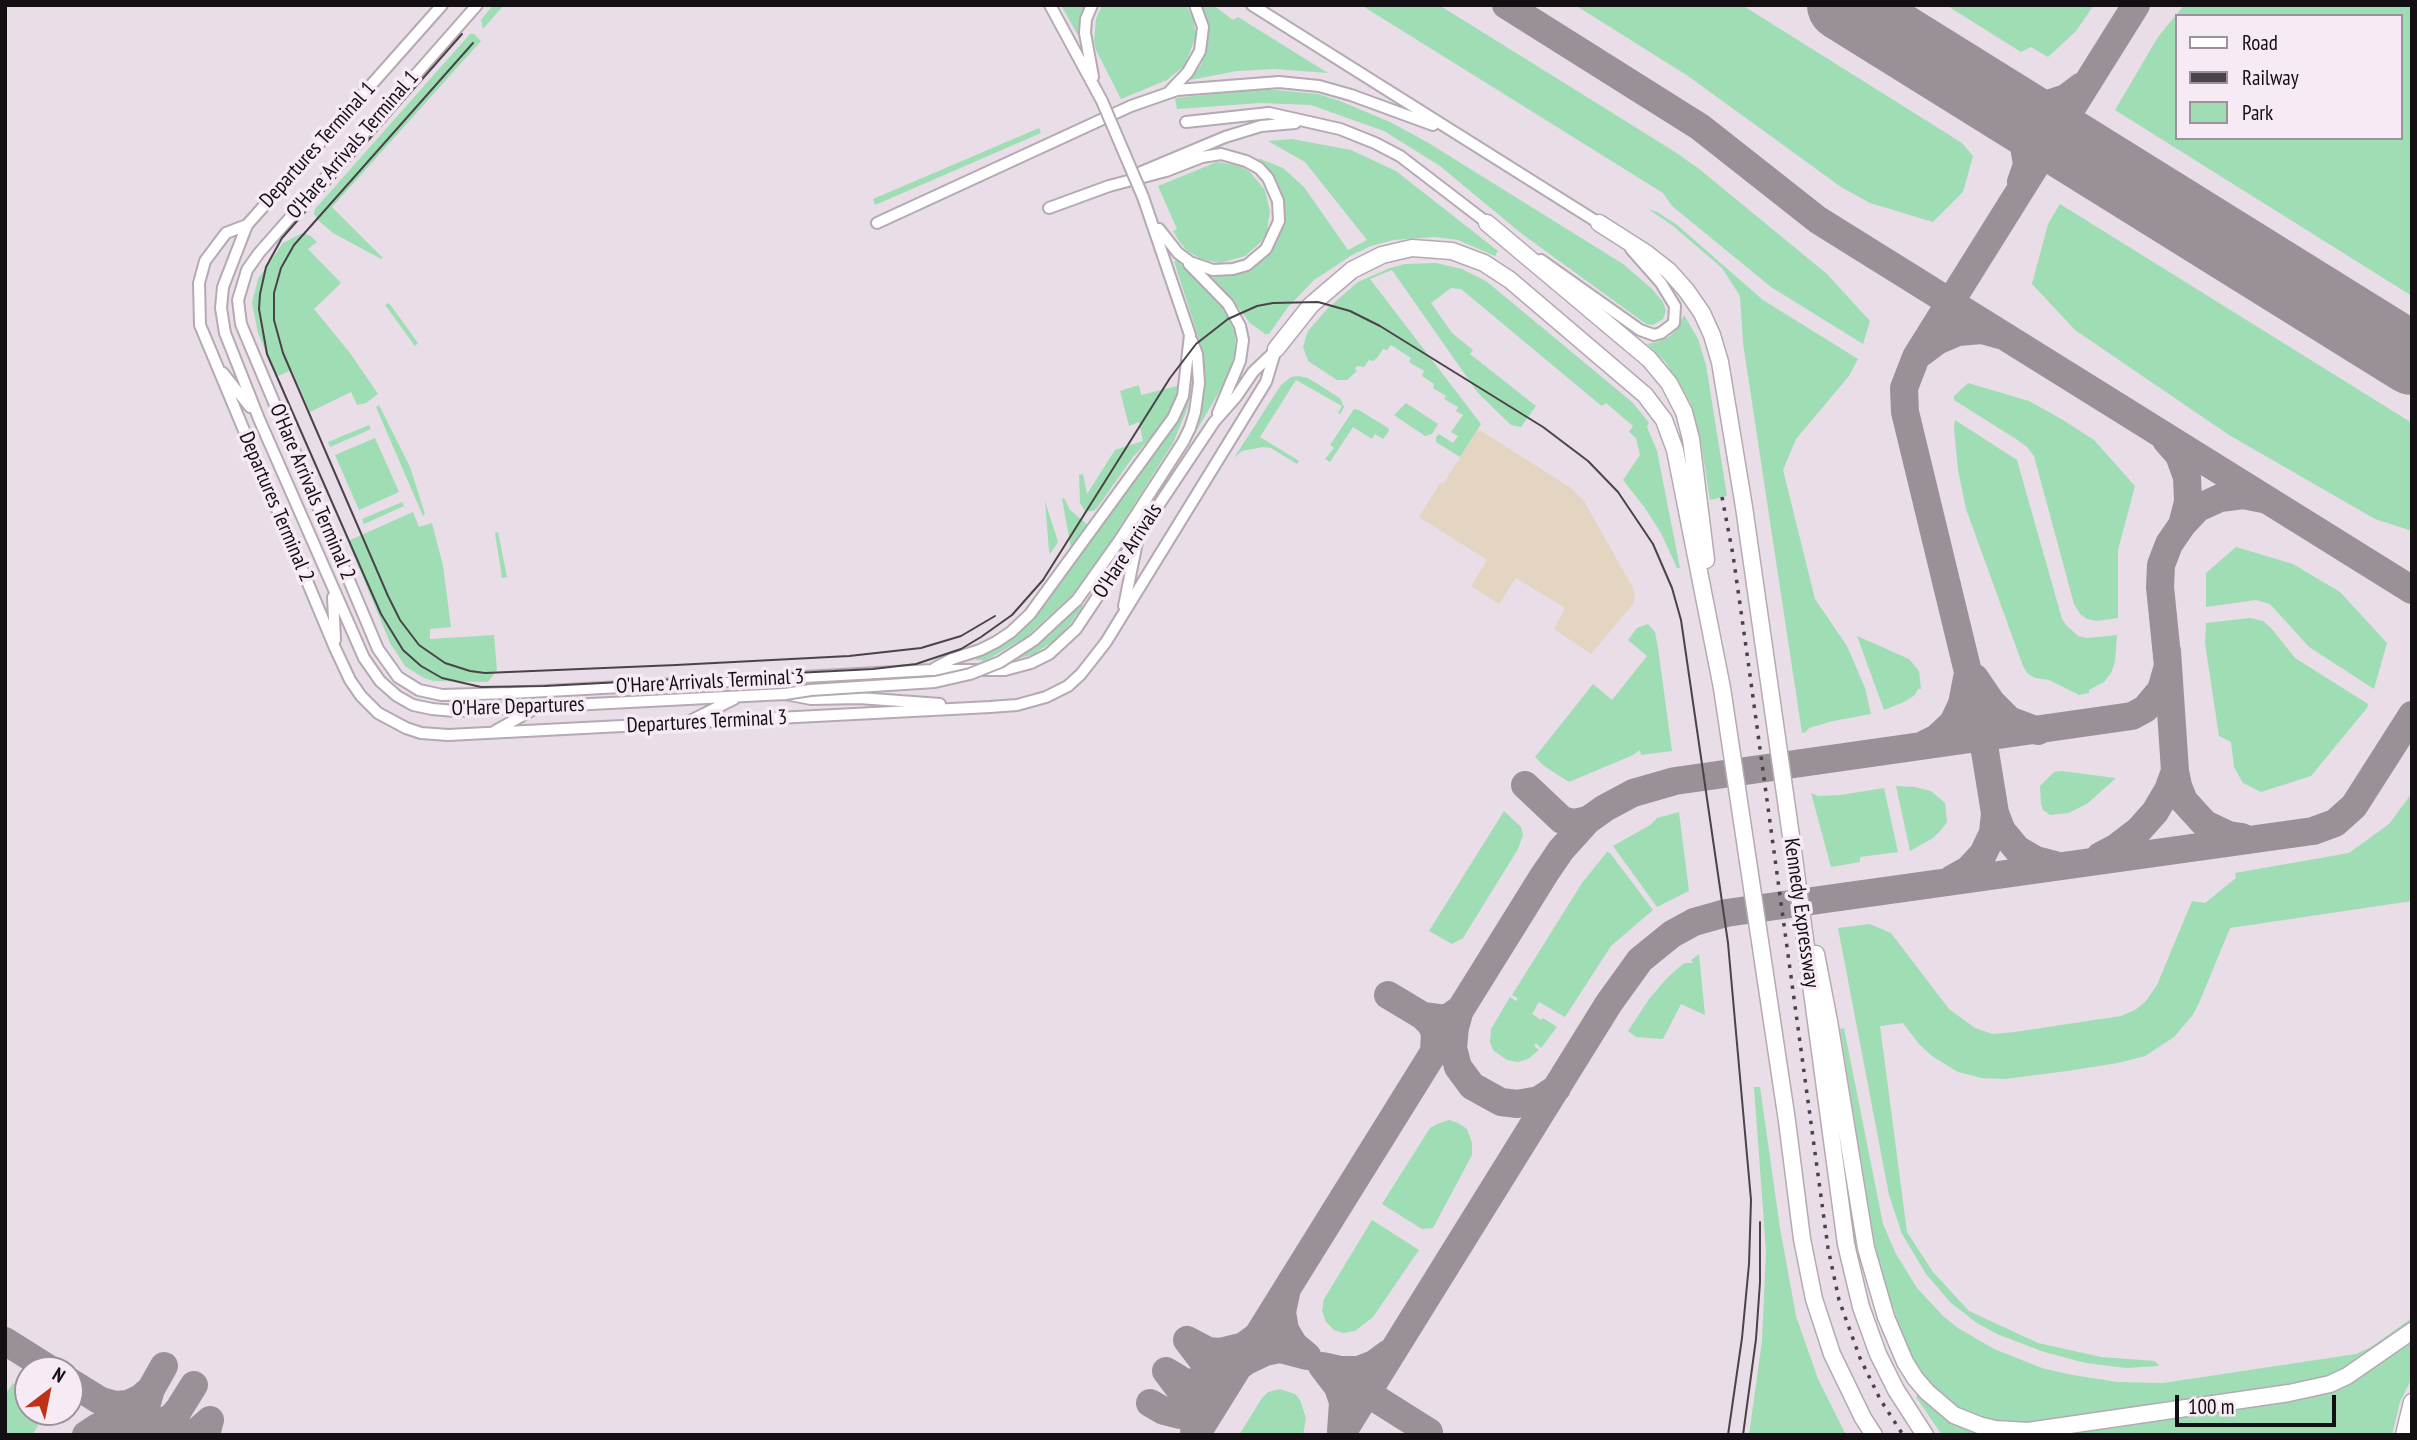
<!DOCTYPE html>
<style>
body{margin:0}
#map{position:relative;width:2417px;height:1440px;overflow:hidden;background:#e9dde7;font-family:"PT Sans Narrow",sans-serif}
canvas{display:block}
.frame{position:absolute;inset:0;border:7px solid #130f13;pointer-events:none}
.legend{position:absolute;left:2175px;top:14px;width:228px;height:126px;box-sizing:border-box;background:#f6eaf5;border:2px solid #9b929b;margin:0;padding:9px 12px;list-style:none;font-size:21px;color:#130f13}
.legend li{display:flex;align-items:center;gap:14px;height:35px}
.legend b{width:35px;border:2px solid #9b929b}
.north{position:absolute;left:14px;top:1356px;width:70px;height:70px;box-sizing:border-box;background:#f6eaf5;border:2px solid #9b929b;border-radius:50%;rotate:32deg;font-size:19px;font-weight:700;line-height:28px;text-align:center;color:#130f13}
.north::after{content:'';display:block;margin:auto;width:24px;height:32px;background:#be3318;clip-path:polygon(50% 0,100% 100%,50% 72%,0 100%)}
.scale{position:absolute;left:2175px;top:1395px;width:161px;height:32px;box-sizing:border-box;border:4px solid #130f13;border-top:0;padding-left:9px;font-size:21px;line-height:24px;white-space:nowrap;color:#130f13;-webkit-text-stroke:5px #f6eaf5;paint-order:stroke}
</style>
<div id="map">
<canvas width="2417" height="1440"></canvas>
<div class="frame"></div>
<ul class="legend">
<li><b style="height:9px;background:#fff"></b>Road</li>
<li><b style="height:9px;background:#4a4449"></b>Railway</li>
<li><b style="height:19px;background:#9fddb5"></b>Park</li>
</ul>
<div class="north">N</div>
<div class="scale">100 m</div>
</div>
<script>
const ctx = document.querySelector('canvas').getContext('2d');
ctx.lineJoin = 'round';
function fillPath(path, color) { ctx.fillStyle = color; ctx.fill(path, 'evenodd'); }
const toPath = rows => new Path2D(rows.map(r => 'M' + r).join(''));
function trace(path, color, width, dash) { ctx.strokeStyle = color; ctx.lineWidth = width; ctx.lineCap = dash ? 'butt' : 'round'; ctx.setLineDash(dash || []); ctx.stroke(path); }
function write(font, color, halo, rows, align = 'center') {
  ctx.font = font + ' "PT Sans Narrow",sans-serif'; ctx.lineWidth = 7; ctx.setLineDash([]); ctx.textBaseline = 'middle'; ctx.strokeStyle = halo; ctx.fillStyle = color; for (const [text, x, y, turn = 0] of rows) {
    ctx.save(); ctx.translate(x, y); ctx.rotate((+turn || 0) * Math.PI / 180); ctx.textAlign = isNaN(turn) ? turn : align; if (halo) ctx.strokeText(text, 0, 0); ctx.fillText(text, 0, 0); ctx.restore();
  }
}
fillPath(toPath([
 [1478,429,1571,488,1584,501,1633,588,1635,598,1633,604,1591,654,1554,629,1565,608,1516,578,1499,604,1471,586,1487,560,1419,517,1440,483,1443,484]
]), '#e4d5c2');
fillPath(toPath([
 [493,5,504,5,483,29,481,20],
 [1061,5,1088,5,1081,19,1079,37],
 [1102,5,1186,5,1193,18,1196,36,1185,65,1167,80,1121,99,1096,50,1094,41,1096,19],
 [1200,5,1213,5,1233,20,1238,17,1328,73,1274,69,1237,71,1190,80,1201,65,1208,42,1207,21],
 [1361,5,1439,5,1672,150,1698,168,1827,274,1870,321,1863,344,1771,287,1672,206,1663,193],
 [1575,5,1742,5,1962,143,1973,156,1963,192,1933,222,1870,203,1841,187,1688,76],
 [1946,5,2094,5,2076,31,2048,57,2031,47,2021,52],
 [2184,5,2412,5,2412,296,2115,110,2158,37],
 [2177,16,2401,16,2401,138,2177,138],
 [470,34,474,34,481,41,332,207,383,258,381,259,333,233,319,221,314,214,315,209],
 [1264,89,1318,94,1340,101,1390,122,1427,142,1623,264,1652,289,1663,302,1666,311,1663,319,1653,325,1646,324,1522,234,1440,166,1384,131,1311,105,1260,103,1177,109,1175,98],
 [1039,128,1041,133,875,205,873,199],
 [1292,139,1351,150,1396,171,1498,251,1495,256,1458,240,1435,237,1393,240,1371,246,1352,255,1314,280,1288,307,1269,334,1265,334,1250,323,1231,298,1211,278,1249,270,1264,259,1276,244,1283,227,1282,194,1277,181,1258,158,1283,168,1304,187,1348,250,1367,240,1305,162,1268,141],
 [1217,162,1240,166,1250,172,1265,190,1270,211,1267,231,1261,242,1245,256,1220,263,1202,259,1187,251,1179,241,1173,231,1177,229,1158,186],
 [2060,204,2412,423,2412,531,2375,519,2229,435,2075,330,2032,284,2048,224],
 [1648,209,1657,212,1676,224,1763,300,1858,359,1849,376,1796,439,1783,470,1815,599,1847,646,1865,688,1871,714,1833,721,1809,728,1806,732,1802,733,1743,343,1740,296,1722,268,1673,226],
 [302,233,311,236,317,242,308,249,341,283,314,309,350,353,378,394,366,403,357,405,351,392,310,412,292,370,276,377,258,333,252,303,258,279,283,243],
 [1177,260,1227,313,1235,333,1235,352,1230,373,1208,411,1150,509,1120,554,1118,551,1184,447,1204,386,1202,349,1174,261],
 [1436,263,1462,269,1486,281,1632,402,1642,414,1649,423,1647,427,1657,451,1680,568,1677,568,1661,533,1645,508,1623,480,1640,455,1636,438,1629,432,1633,426,1606,403,1602,406,1598,403,1461,289,1451,288,1431,303,1452,333,1473,350,1470,354,1536,406,1521,427,1511,425,1478,393,1392,270,1370,279,1481,424,1460,457,1436,442,1436,437,1439,434,1453,443,1458,436,1451,432,1463,415,1456,411,1458,407,1444,399,1446,396,1433,388,1434,384,1422,376,1424,371,1409,362,1411,358,1391,345,1387,350,1383,349,1377,358,1373,361,1369,360,1364,367,1357,366,1355,369,1357,371,1347,380,1337,380,1308,361,1303,347,1308,331,1328,308,1358,282,1390,268,1405,264],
 [389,303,418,343,415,346,385,305],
 [1684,315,1698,339,1706,365,1727,496,1710,500,1700,437,1690,402,1666,363,1647,344,1658,342,1670,336,1678,328],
 [1298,376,1308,378,1340,398,1344,407,1340,414,1338,413,1342,406,1296,380,1260,437,1299,461,1297,464,1271,448,1263,447,1242,451,1234,458,1281,385,1291,377],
 [1968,383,2029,401,2063,420,2094,440,2135,486,2118,550,2118,618,2097,621,2087,619,2080,614,2074,604,2034,456,2027,447,2016,439,1954,400,1954,396],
 [1139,385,1141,395,1181,385,1170,412,1162,425,1133,457,1097,508,1093,511,1085,511,1080,503,1079,475,1083,474,1087,494,1115,450,1143,441,1139,422,1129,426,1120,391],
 [1190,386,1188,407,1173,443,1095,566,1072,595,1026,637,985,661,976,660,977,656,1013,637,1042,609,1176,420],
 [1406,403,1438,424,1432,434,1425,436,1394,415],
 [379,405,410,467,425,514,423,516,376,407],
 [1354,409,1359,410,1388,428,1389,431,1383,439,1375,434,1372,439,1353,427,1330,462,1325,459,1334,448,1330,445],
 [1955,420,2017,460,2062,619,2066,625,2078,636,2087,638,2117,635,2115,662,2111,673,2104,682,2089,690,2089,693,2079,695,2049,680,2035,678,2027,673,2023,666,1966,509,1958,470,1954,428],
 [369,425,371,429,330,447,328,442],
 [375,438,399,492,359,510,335,455],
 [1064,498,1070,510,1089,526,1071,548,1062,499],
 [1045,501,1058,542,1050,554,1049,551],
 [402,502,404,506,364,524,362,519],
 [413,512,419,527,432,523,443,566,451,627,430,629,430,639,494,635,497,670,488,682,433,681,422,677,405,666,390,643,348,541],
 [498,532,507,577,502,578,495,533],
 [2236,547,2293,564,2340,592,2387,643,2374,689,2309,647,2270,604,2256,600,2206,607,2206,573],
 [1082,604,1083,606,1061,636,1034,654,1016,659,1049,636],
 [2250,618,2263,621,2271,628,2295,658,2368,704,2367,708,2311,776,2261,792,2243,783,2234,767,2231,742,2219,736,2205,643,2206,623],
 [1648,624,1655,632,1658,648,1672,751,1641,755,1640,750,1633,755,1569,782,1544,766,1535,757,1593,684,1612,700,1647,656,1628,640,1637,628],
 [1857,636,1909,659,1919,671,1921,689,1918,689,1915,695,1904,702,1884,710],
 [2062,771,2115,778,2116,778,2088,803,2069,813,2050,815,2043,810,2041,804,2040,786,2054,772],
 [1896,786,1915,787,1931,791,1945,803,1947,822,1942,829,1933,838,1910,851],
 [1884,788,1898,852,1860,857,1860,862,1831,867,1811,793,1818,796,1841,795],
 [2412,793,2412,901,2230,928,2199,1003,2192,1016,2174,1037,2145,1056,2118,1063,2067,1071,2005,1079,1982,1078,1958,1072,1932,1056,1919,1044,1903,1023,1880,1026,1907,1232,1933,1272,1969,1311,2038,1343,2101,1357,2155,1361,2159,1366,2126,1368,2086,1363,2044,1352,1997,1334,1977,1323,1951,1303,1926,1274,1902,1234,1889,1195,1838,928,1870,924,1891,933,1949,1009,1975,1028,1993,1034,2015,1032,2121,1016,2135,1010,2146,1001,2157,985,2192,901,2205,903,2236,878,2235,873,2349,853,2389,824],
 [1504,811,1521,827,1523,835,1518,849,1463,938,1452,944,1429,931],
 [1679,812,1689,891,1657,907,1613,846,1650,825,1657,818],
 [1607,852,1610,853,1653,910,1611,946,1565,1017,1539,1002,1532,1014,1541,1020,1543,1018,1557,1027,1541,1048,1536,1043,1534,1046,1539,1050,1528,1059,1518,1062,1507,1060,1493,1050,1490,1042,1491,1029,1510,997,1516,1001,1518,998,1512,995,1582,883],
 [1699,954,1705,1015,1681,1004,1663,1039,1636,1037,1628,1031,1649,999,1667,978,1684,963,1693,963,1691,960],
 [1844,1028,1883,1224,1896,1254,1917,1288,1943,1316,1958,1328,1994,1349,2042,1368,2067,1374,2117,1382,2163,1383,2356,1354,2371,1347,2412,1318,2412,1322,2350,1367,2320,1379,2292,1386,2196,1398,2031,1423,2000,1423,1984,1419,1958,1407,1933,1388,1917,1366,1909,1352,1881,1274,1871,1223,1840,1029],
 [1754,1087,1760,1087,1780,1228,1796,1316,1818,1379,1846,1435,1749,1435,1762,1341,1766,1251],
 [1449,1120,1458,1123,1467,1129,1472,1143,1472,1155,1433,1228,1422,1229,1382,1204,1430,1128,1437,1124],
 [1372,1220,1419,1250,1373,1317,1355,1331,1343,1333,1334,1330,1326,1322,1322,1311,1324,1299],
 [2412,1339,2412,1378,2400,1402,2392,1435,2051,1435,2314,1396,2362,1376],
 [13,1383,28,1397,28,1412,35,1412,38,1426,32,1435,5,1435,5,1395],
 [1280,1389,1295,1394,1300,1400,1306,1418,1303,1435,1239,1435,1262,1398,1268,1392],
 [1919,1394,1943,1415,1989,1435,1942,1435,1916,1397]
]), '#9fddb5');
trace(toPath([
 [1506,5,1700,127,1818,220,2412,590],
 [1991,97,2010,115,2023,139,2027,165,2021,182],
 [1993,98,2024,107,2041,106,2066,98,2082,86],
 [1921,353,1937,341,1958,332,1982,330,2000,335],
 [2166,440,2179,455,2187,477,2188,502,2182,525],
 [1975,678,1992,703,2009,720,2038,731],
 [1923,745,1937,738,1953,723,1962,704,1967,678],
 [1525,785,1562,820,1574,823,1588,820],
 [1995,813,2002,831,2017,849,2036,860,2055,865],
 [2242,837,2228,835,2205,824,2184,801,2178,786,2175,771,2168,666,2160,587,2161,565,2169,544,2182,525,2198,508,2220,498,2243,495,2263,499],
 [2100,856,2117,847,2138,831,2155,812,2168,790,2175,771],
 [1952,879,1968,870,1983,854,1993,833,1995,813,1983,739,1968,672,1905,412,1904,388,1916,357,2136,5],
 [1388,995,1423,1016],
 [1458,1017,1455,1027,1453,1048,1458,1067,1472,1086,1501,1102,1517,1104,1539,1100,1557,1088],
 [1434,1051,1435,1033,1431,1024,1423,1016,1446,1019,1461,1009],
 [5,1341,51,1370],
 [70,1382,117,1411],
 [1351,1383,1429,1432],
 [151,1389,164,1366],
 [101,1401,115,1405,128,1404,141,1398,151,1389,145,1410,145,1420,153,1433],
 [1214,1401,1215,1390,1212,1377,1206,1365,1187,1340,1208,1351,1220,1352,1244,1346,1256,1337],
 [1150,1403,1164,1411,1180,1415,1194,1413,1209,1406],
 [179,1409,194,1385],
 [1341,1432,1343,1402,1338,1387,1322,1366,1340,1370,1358,1370,1374,1364,1389,1353],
 [86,1435,98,1427,118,1422,151,1426,171,1418,179,1409,173,1422,172,1435],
 [193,1435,210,1420,206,1435],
 [1194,1435,1195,1419,1190,1403,1166,1371,1184,1382,1210,1384,1221,1380,1246,1361,1265,1352,1280,1349,1307,1356,1294,1345,1285,1330,1282,1312,1286,1293],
 [1196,1435,1544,875,1561,850,1588,820,1605,808,1633,793,1675,781,2132,716,2145,709,2161,690,2168,666,2167,651],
 [1341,1435,1609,1003,1640,960,1672,934,1694,922,1726,913,2313,831,2335,823,2354,806,2412,715]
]), '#9a9098', 28);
trace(toPath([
 [1843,5,2412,359]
]), '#9a9098', 72);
const minor = toPath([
 [442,5,247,225,226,233,205,261,199,283,200,325,335,648,350,680,361,696,378,713,406,728,421,733,448,735,990,707,1017,705,1046,697,1068,686,1081,674,1106,642,1266,382,1276,349],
 [477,5,259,253,247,270,238,300,241,324,378,649,398,677,419,690,442,695,511,693,932,670,1005,670,1031,663,1049,654,1076,629,1214,422,1236,397,1253,372,1274,352],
 [1050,5,1102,101],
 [1092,5,1086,19,1085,33,1093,77],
 [1252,5,1602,225],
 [1169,92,1188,72,1200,51,1203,27,1195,5],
 [1186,122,1269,113,1340,129,1375,143,1400,156,1490,225],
 [1139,173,1225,137,1261,126,1295,123],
 [1049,208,1109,186,1166,171,1202,157,1221,154,1246,161,1259,168,1268,178,1278,201,1279,221,1266,249,1247,265,1233,269,1213,270,1190,262,1178,253,1159,229],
 [877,223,1131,106,1177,90,1279,82,1319,86,1351,95,1433,125],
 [247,225,223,287,221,308,225,333,259,419,364,658,380,681,397,696,413,705,432,709,455,711,785,694,811,699,859,698,940,704],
 [1541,260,1640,330,1654,335,1661,333,1674,323,1675,306,1661,283,1631,249],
 [1189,264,1228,304,1240,326,1243,340,1240,361,1218,413],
 [223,373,250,407],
 [333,597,335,640],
 [1077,600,1119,541,1183,442,1190,428,1195,412,1199,383,1197,354,1192,341],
 [1124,606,1137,542],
 [935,668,952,659,980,650,996,642,1011,632,1030,614,1173,418,1183,396,1190,335,1143,197],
 [692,720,734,699],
 [495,731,536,708]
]);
const highway = toPath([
 [1487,223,1649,359,1669,383,1684,412,1691,439,1706,560],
 [1599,223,1646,253,1669,271,1686,290,1702,313,1712,335,1720,362,1744,507,1791,836,1846,1244,1861,1307,1878,1354,1896,1390,1925,1435],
 [1276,349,1311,305,1352,270,1382,255,1412,248,1452,251,1484,263,1510,280,1645,395,1664,420,1675,450,1722,688,1787,1121,1802,1239,1814,1299,1832,1354,1863,1418,1874,1435],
 [1816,954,1829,1021,1866,1248,1886,1317,1905,1362,1915,1378,1927,1392,1954,1415,1979,1425,1995,1429,2028,1431,2289,1393,2330,1384,2347,1376,2412,1331],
 [2404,1435,2412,1402]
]);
trace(minor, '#b5a9b3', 14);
trace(highway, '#b5a9b3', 19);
trace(minor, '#fff', 10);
trace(highway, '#fff', 16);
trace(toPath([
 [462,34,282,238,266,267,260,294,259,309,267,354,381,614,403,650,421,666,442,678,481,687,545,686,873,669,916,664,961,649,981,637,1012,615,1043,580,1170,378,1196,344,1228,319,1257,306,1273,303,1318,302,1350,311,1380,326,1543,427,1588,461,1618,492,1653,544,1672,588,1681,620,1728,943,1751,1200,1749,1264,1742,1338,1728,1435],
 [473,43,294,245,281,268,274,293,274,320,283,353,388,596,400,620,419,645,445,663,470,671,485,673,676,665,849,656,921,648,961,636,995,616],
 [1743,1435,1756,1339,1760,1282,1760,1222]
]), '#4a4449', 2);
trace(toPath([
 [1722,497,1733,555,1749,668,1828,1248,1839,1300,1860,1358,1880,1399,1903,1435]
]), '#4a4449', 3.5, [3.5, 7]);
const minorBridge = toPath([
 [1102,101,1143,197],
 [785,694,811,690,935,682,970,674,1000,662,1034,640,1077,600]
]);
trace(minorBridge, '#b5a9b3', 14, []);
trace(minorBridge, '#fff', 10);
write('21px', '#130f13', '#f6eaf5', [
 ["Departures Terminal 1",318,145,-48],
 ["O'Hare Arrivals Terminal 1",353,145,-49],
 ["O'Hare Arrivals Terminal 2",312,492,67],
 ["Departures Terminal 2",276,507,67],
 ["O'Hare Arrivals",1128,551,-57],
 ["O'Hare Arrivals Terminal 3",710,682,-3],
 ["O'Hare Departures",518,707,-2],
 ["Departures Terminal 3",707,722,-3],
 ["Kennedy Expressway",1801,913,82]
]);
</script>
